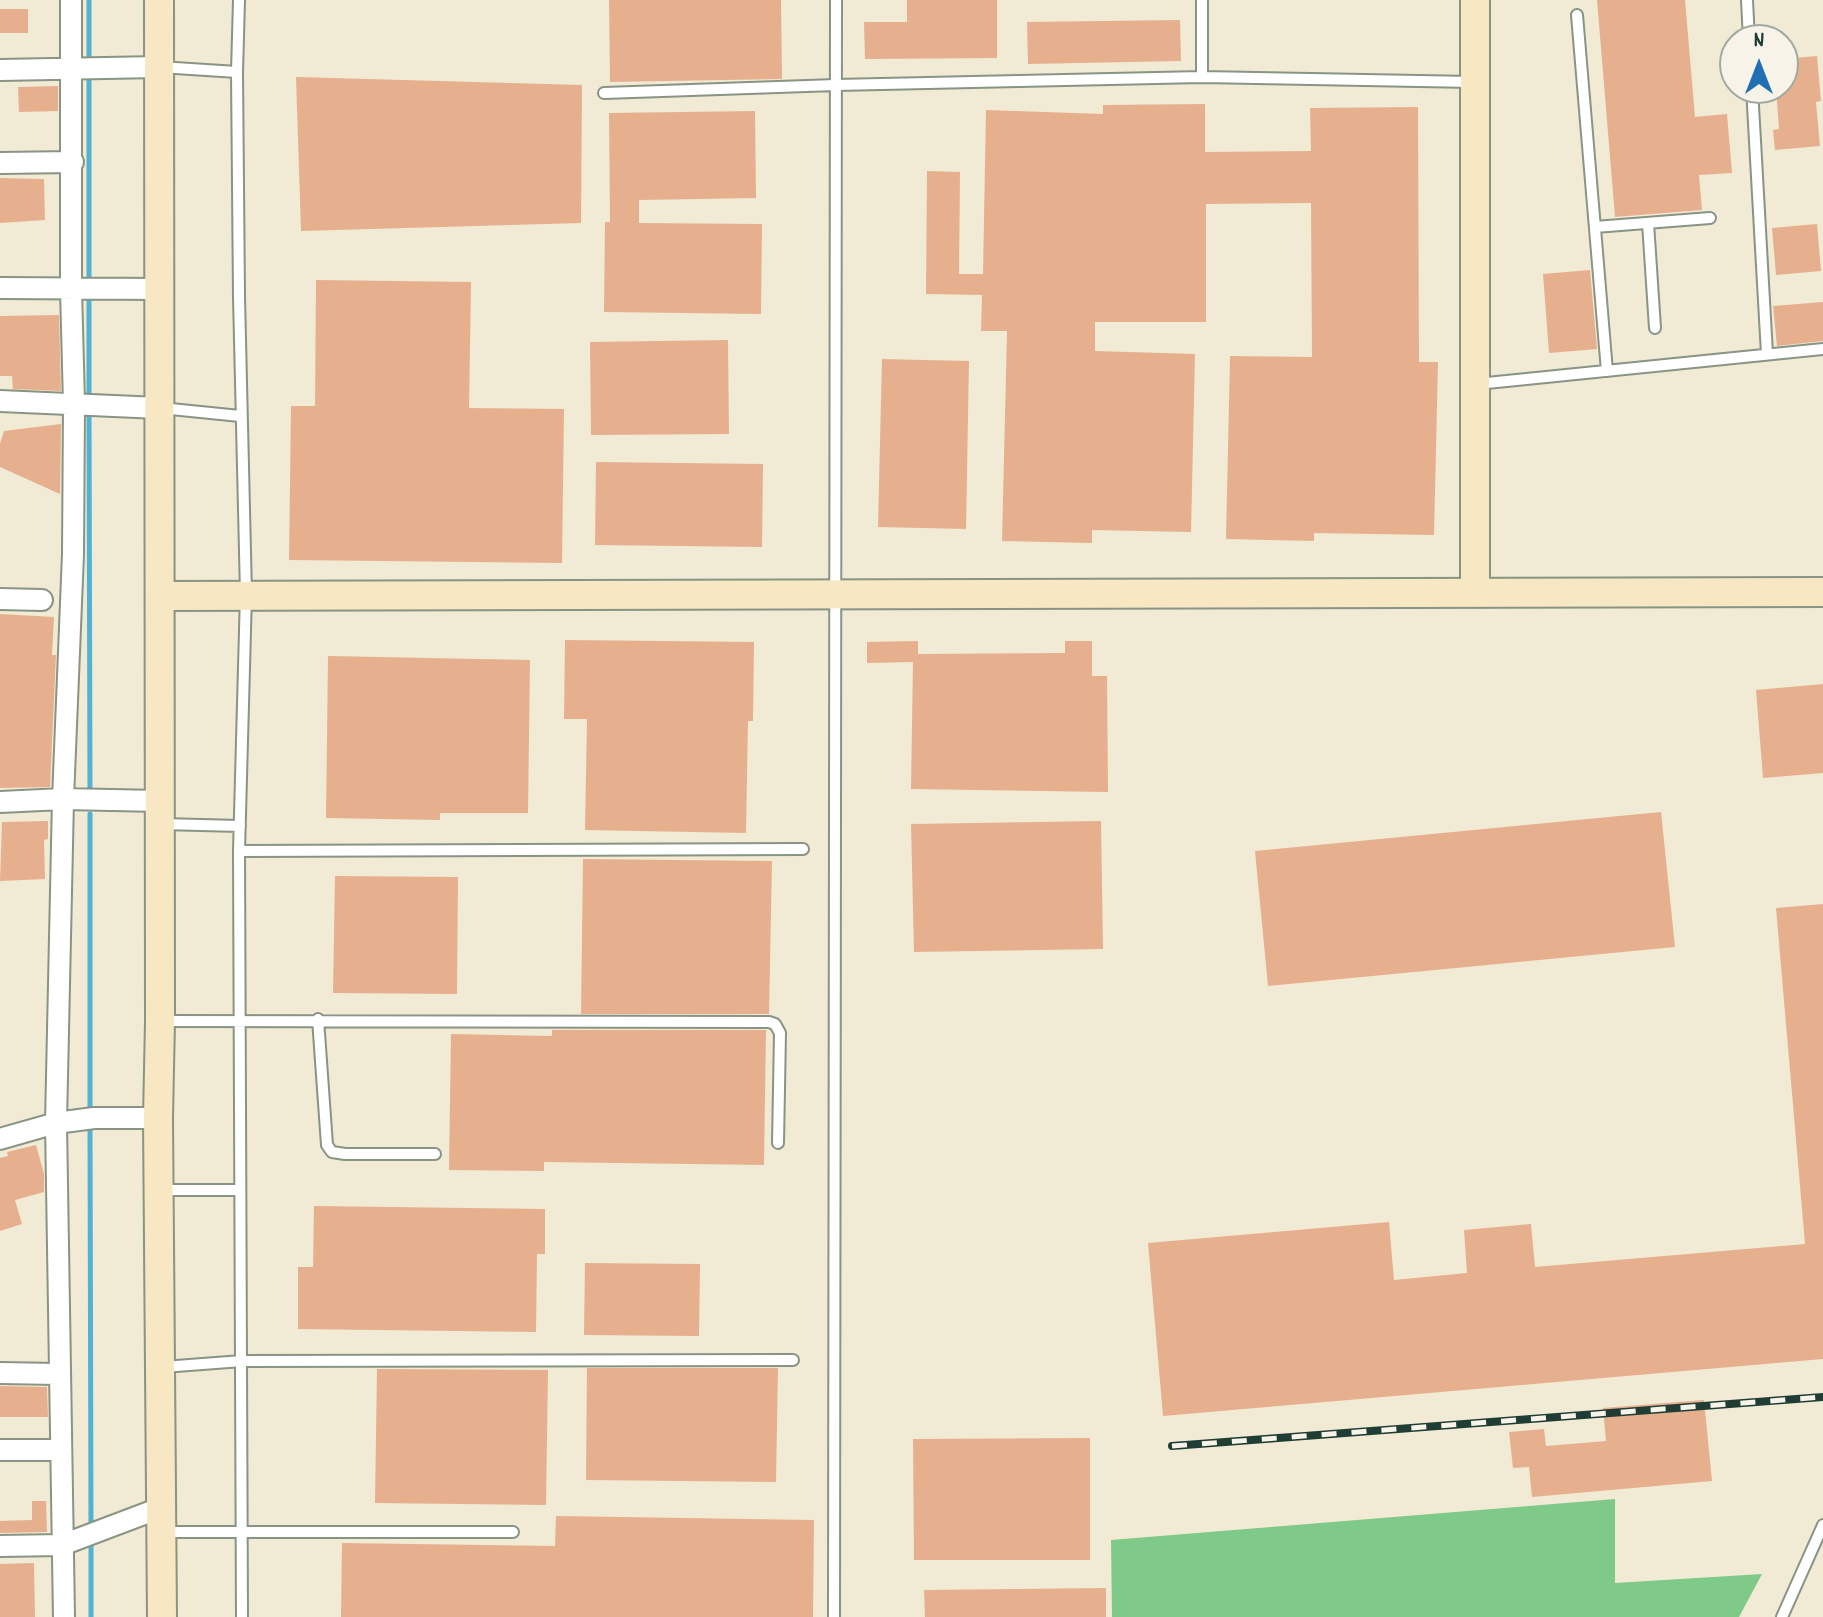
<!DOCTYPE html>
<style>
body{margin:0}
#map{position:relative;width:1823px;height:1617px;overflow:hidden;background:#f1ead5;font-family:Dekko,sans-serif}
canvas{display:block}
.north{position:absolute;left:1719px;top:24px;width:80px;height:80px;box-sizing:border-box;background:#f7f3e8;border:2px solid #a1aaa0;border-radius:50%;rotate:0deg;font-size:22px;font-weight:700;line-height:32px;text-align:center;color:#1f3d34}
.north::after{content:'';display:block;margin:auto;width:28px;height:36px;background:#1f6fb2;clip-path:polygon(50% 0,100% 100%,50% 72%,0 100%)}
</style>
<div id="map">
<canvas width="1823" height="1617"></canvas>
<div class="north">N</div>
</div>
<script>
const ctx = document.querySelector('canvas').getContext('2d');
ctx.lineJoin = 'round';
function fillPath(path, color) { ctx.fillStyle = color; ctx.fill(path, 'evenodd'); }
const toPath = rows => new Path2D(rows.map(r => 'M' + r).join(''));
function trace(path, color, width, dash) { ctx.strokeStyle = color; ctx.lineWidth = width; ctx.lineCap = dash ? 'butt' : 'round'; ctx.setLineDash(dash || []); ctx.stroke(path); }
fillPath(toPath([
 [1615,1499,1615,1583,1762,1574,1739,1617,1112,1617,1111,1540]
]), '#7fca88');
trace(toPath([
 [89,0,89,63],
 [89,73,89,283],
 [89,293,89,399],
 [89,409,90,795],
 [90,814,90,1113],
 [90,1123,91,1529],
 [91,1539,91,1617]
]), '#52b2d1', 5);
fillPath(toPath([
 [609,0,781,0,782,79,610,82],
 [907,0,997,0,997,58,865,59,864,22,907,22],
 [1597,0,1685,0,1695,117,1727,114,1732,173,1699,175,1702,210,1615,217],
 [0,9,28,9,28,33,0,33],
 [1180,20,1181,61,1028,64,1027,22],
 [1817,56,1821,101,1816,102,1820,146,1775,150,1773,130,1779,129,1776,88,1783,88,1783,59],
 [296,77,582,85,581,223,301,231],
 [58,86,58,111,19,112,18,87],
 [1205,104,1205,152,1311,151,1310,108,1418,107,1419,362,1438,362,1434,535,1314,533,1314,541,1226,539,1230,356,1312,357,1311,203,1206,204,1206,322,1095,322,1095,351,1195,354,1191,532,1092,530,1092,543,1002,541,1007,331,981,331,982,295,926,294,927,171,960,172,959,274,983,274,986,110,1103,114,1103,105],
 [755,111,756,198,639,200,639,223,762,224,761,314,604,312,605,222,610,222,609,113],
 [0,178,44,179,45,220,0,223],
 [1817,224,1821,271,1776,275,1772,228],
 [1590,270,1597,349,1549,353,1543,274],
 [316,280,471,282,469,408,564,409,562,563,289,560,291,406,315,406],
 [1823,302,1823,341,1777,346,1773,306],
 [59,315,61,391,13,389,12,376,0,376,0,316],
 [728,340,729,434,591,435,590,342],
 [882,359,969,361,966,529,878,527],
 [61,424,60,494,0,467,0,444,4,431],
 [596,462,763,464,762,547,595,545],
 [0,614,54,617,52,655,56,655,50,787,0,788],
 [565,640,754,642,753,721,748,721,746,833,585,830,587,719,564,719],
 [918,641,918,654,1065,653,1065,641,1092,641,1092,676,1107,676,1108,792,911,789,913,662,867,663,867,642],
 [328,656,530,660,528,813,440,813,440,820,326,818],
 [1823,684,1823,773,1763,778,1756,690],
 [1661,812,1675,947,1268,986,1255,851],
 [48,821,48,839,44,840,45,879,0,881,2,822],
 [1101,821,1103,949,914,952,911,824],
 [583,859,772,861,769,1014,581,1014],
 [335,876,458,877,457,994,333,993],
 [1823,904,1823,1359,1163,1416,1148,1243,1389,1222,1394,1280,1467,1273,1464,1230,1531,1224,1535,1267,1805,1244,1776,908],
 [552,1030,766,1030,764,1165,544,1162,544,1171,449,1170,451,1034,552,1036],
 [36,1145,44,1174,44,1192,15,1200,22,1224,0,1231,0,1158,8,1156,7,1152],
 [314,1206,545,1209,545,1254,537,1254,536,1332,298,1329,298,1267,313,1267],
 [585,1263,700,1264,699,1336,584,1335],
 [587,1368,778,1368,776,1482,586,1480],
 [377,1369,548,1370,546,1505,375,1503],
 [0,1386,47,1387,48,1417,0,1417],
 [1704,1400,1712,1481,1532,1497,1529,1467,1513,1468,1509,1432,1544,1429,1546,1446,1606,1441,1603,1408],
 [1090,1438,1090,1560,914,1560,913,1439],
 [32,1501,46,1501,47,1532,0,1533,0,1521,32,1520],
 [556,1516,814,1520,813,1617,341,1617,342,1543,555,1546],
 [34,1563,35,1617,0,1617,0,1564],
 [1106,1588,1106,1617,925,1617,924,1590]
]), '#e6b08e');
const lane = toPath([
 [239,0,237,72,239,297,246,594,239,851,242,1617],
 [1202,0,1202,77],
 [1747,0,1749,40],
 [1577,15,1607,371],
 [160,67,237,72],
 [1752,88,1767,354],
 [604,93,836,85,1202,77,1473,82],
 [1648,223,1655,328],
 [1595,227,1710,218],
 [1477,384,1823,349],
 [161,408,240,416],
 [162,824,240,826],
 [239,851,803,849],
 [318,1019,327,1145,332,1152,345,1154,435,1154],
 [162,1021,769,1022,775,1024,780,1033,778,1143],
 [162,1190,240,1190],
 [163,1367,242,1361,793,1360],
 [163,1532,513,1532],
 [834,1617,836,0],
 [1782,1617,1823,1525]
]);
const street = toPath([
 [0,70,158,67],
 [0,163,73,162],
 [0,288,159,289],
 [0,401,159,408],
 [0,599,42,600],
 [0,802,63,799,160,801],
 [0,1139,56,1123,94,1118,158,1118],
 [0,1373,58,1374],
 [0,1450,60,1450],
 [0,1546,62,1545,160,1508],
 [64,1617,56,1123,63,799,73,554,74,404,71,289,71,0]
]);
const secondary = toPath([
 [159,0,160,1021,158,1118,162,1617],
 [1475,591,1475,0],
 [160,596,1823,592]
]);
trace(lane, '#889484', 14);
trace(street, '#889484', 24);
trace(secondary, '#889484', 32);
trace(lane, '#fff', 10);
trace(street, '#fff', 20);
trace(secondary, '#f7e8c3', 28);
const rail = toPath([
 [1172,1446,1823,1397]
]);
trace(rail, '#1f3d34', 8);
trace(rail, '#f7f3e8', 5, [15]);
</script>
